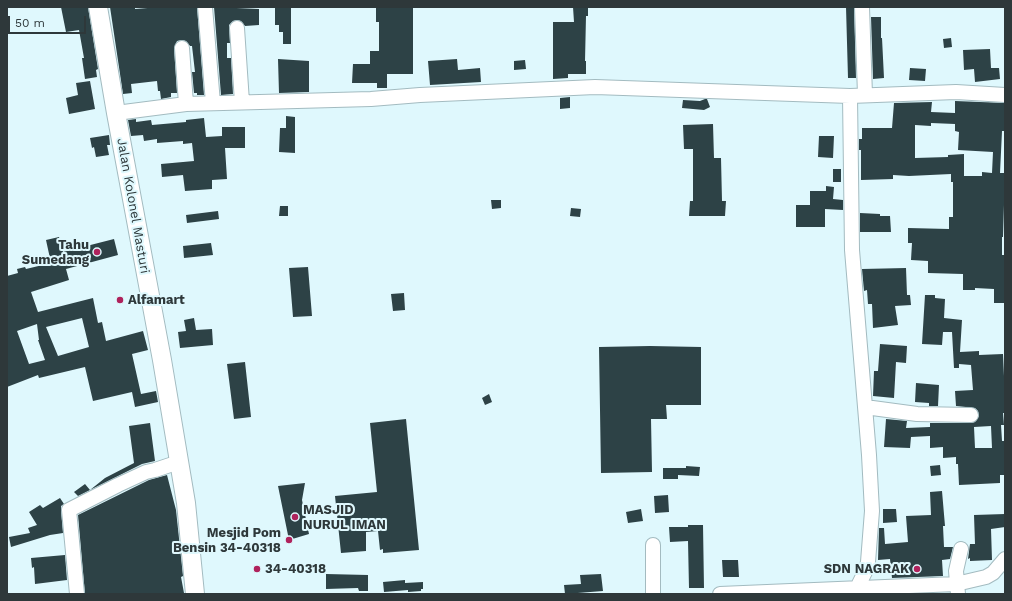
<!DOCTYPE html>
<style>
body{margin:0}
#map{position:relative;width:1012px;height:601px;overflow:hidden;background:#dff8fd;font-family:"Work Sans",sans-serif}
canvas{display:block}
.frame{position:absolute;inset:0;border:8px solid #2e383a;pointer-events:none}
.scale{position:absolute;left:8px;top:16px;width:78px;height:18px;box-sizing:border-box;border:2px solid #2e383a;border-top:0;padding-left:5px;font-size:12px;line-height:14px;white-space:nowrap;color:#2e383a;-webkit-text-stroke:3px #dff8fd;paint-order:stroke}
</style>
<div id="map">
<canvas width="1012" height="601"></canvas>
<div class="frame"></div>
<div class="scale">50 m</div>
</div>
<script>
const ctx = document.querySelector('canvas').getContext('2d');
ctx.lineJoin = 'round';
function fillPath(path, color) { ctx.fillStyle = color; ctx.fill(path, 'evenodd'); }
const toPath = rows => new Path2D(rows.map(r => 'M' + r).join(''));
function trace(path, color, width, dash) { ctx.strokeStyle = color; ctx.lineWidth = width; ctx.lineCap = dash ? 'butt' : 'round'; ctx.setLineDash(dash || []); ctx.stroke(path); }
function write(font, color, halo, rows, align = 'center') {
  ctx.font = font + ' "Work Sans",sans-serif'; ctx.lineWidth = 4; ctx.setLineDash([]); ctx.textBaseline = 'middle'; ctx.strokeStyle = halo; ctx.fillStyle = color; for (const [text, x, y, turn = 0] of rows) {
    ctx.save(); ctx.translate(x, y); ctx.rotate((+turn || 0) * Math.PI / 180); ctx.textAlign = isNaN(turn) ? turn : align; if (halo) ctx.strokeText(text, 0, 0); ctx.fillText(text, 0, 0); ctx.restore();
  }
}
fillPath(toPath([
 [61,7,88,7,98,69,96,70,97,77,85,79,82,58,84,58,79,30,66,32],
 [110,7,135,7,135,9,160,7,197,7,204,95,197,95,197,93,194,93,192,72,195,72,192,46,190,46,186,41,182,40,177,41,174,48,177,93,171,93,171,97,161,99,160,91,158,91,157,81,131,84,132,93,123,94],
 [214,7,259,9,259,25,245,26,241,21,237,20,233,21,229,25,230,43,227,43,227,58,231,58,233,94,221,95],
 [275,7,291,7,291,44,283,44,283,32,279,32,279,25,275,25],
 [389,7,413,7,413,74,387,74,387,88,377,88,377,83,352,83,353,64,370,64,370,51,379,51,379,22,376,22,376,8,389,8],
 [573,7,588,7,588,16,586,16,585,61,586,61,586,74,568,74,568,78,553,79,553,22,574,22],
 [846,7,854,7,856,78,848,78],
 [871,17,881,17,881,38,882,38,884,78,873,79],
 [951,38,952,47,944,48,943,39],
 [990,49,991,68,999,68,1000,79,975,82,974,69,964,70,963,50],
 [278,59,309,61,309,92,279,93],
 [457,59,458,70,480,68,481,82,430,85,428,61],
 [525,60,526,69,514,70,514,61],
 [910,68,926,69,925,81,909,80],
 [90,81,95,109,69,114,66,98,78,95,76,83],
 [570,97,570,108,560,109,560,98],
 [705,99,707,99,710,107,704,110,682,108,683,100,700,101],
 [955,101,1005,103,1005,131,1002,131,1000,173,1005,173,1003,237,1002,237,1002,255,1005,255,1004,303,994,303,994,289,975,288,975,290,963,290,963,274,928,273,928,261,911,260,912,243,908,243,908,228,949,229,949,217,953,217,953,182,951,182,951,174,909,176,893,175,893,179,861,180,861,150,859,150,859,139,862,139,862,128,892,128,894,103,932,102,931,112,955,113],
 [931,123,955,124,955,131,959,132,958,150,993,152,992,173,982,172,982,176,964,176,964,154,948,155,948,157,915,158,915,125,931,126],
 [286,116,295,117,295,153,279,152,280,128,286,128],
 [204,118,206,137,222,136,222,127,245,127,245,148,225,148,227,179,212,180,212,189,185,191,183,175,162,177,161,164,194,161,192,143,183,144,183,141,157,143,157,139,144,141,143,135,131,136,128,120,136,119,136,122,151,120,152,125,186,122,186,120],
 [713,124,714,158,721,158,722,201,726,201,725,216,689,216,690,201,693,201,693,149,684,149,683,125],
 [109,135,110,145,107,145,109,155,96,157,94,147,92,148,90,138],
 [819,136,834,136,833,158,818,157],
 [833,169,841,169,841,182,833,182],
 [826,186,834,187,833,199,843,200,843,210,825,209,825,227,796,227,796,205,810,205,810,191,826,191],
 [491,200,501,200,501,208,492,209],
 [280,206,288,206,288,216,279,216],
 [571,208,581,209,580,217,570,216],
 [218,211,219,219,187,223,186,215],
 [860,213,880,214,880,216,890,216,891,232,860,232],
 [59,237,63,252,114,239,118,255,66,269,69,280,31,292,38,312,93,298,98,323,102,322,106,341,143,331,148,350,132,354,141,394,156,391,158,402,135,407,132,392,93,401,85,367,39,378,38,375,7,387,7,276,18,273,17,269,25,267,26,269,51,263,46,240],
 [82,318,89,347,58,356,46,327],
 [37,324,39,340,38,340,45,360,29,364,17,331],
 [211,243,213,255,184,258,183,246],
 [308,267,312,316,293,317,289,268],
 [906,268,907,295,910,295,911,305,895,306,898,325,873,328,872,304,868,304,867,290,864,291,862,269],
 [404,293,405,310,393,311,391,294],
 [925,295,935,295,935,298,945,299,944,318,962,320,960,352,979,351,979,355,1003,354,1004,376,1005,376,1005,413,1003,413,1004,425,1001,425,1002,441,1005,441,1005,475,1000,475,1000,483,959,485,958,464,956,464,956,457,943,458,943,447,930,448,930,436,911,437,910,448,884,447,886,419,907,421,906,428,930,427,930,423,971,423,975,422,979,416,978,411,975,408,956,406,955,391,973,390,971,365,959,364,959,368,954,368,952,332,943,332,942,345,922,344],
 [991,426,992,448,975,448,974,427],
 [194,318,196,330,212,329,213,345,180,348,178,332,186,331,184,320],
 [880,344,907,346,906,363,896,362,894,398,873,396,874,371,878,371],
 [650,346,701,347,701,405,666,405,667,419,651,419,652,472,601,473,599,347],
 [245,362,251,417,234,419,227,364],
 [916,383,939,385,938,406,929,406,929,403,915,402],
 [489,394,492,402,485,405,482,398],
 [406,419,419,550,383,553,383,549,380,550,378,531,366,532,366,551,341,553,335,496,377,492,370,423],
 [150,423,155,461,142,464,90,490,105,478,134,463,129,426],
 [940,465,941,475,931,476,930,466],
 [686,466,700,467,699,476,678,475,678,479,663,479,663,468,686,468],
 [167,475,176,510,183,576,181,577,184,593,85,594,78,515,149,480],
 [305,483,302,500,309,534,289,540,278,486],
 [85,484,90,490,78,496,74,492],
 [942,491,945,526,943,526,944,547,953,547,950,559,942,560,943,576,892,578,890,559,878,560,879,528,884,528,885,544,908,542,906,516,931,515,930,492],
 [668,495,669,512,655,513,654,496],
 [60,498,64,504,61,506,61,511,63,533,50,535,11,547,9,537,30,533,28,528,37,525,29,512,40,505,43,508],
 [641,509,643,521,628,523,626,512],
 [883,509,896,509,897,522,883,523],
 [1005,514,1005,527,991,529,992,560,970,561,970,558,968,559,970,544,975,544,974,515],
 [688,525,703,525,704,588,689,588,688,541,670,542,669,527,688,527],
 [65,555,67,580,35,584,34,567,32,568,31,558],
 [722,560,738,560,739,577,723,577],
 [326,574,368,575,368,591,359,591,358,588,326,589],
 [601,574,603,591,565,594,564,585,581,584,580,575],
 [405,580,405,583,423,582,423,589,421,589,421,591,408,592,408,590,384,592,383,582]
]), '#2d4246');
const minor = toPath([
 [205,7,213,103],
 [862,7,865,95],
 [237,28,242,102],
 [182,48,186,104],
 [850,96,852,250,869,455,872,511,868,562,866,570,857,588],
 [116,113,186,104,371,99,420,95,595,87,850,96,956,92,1005,95],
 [865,407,917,414,971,415],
 [653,545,653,594],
 [77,594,69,510,118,485,146,472,155,470,179,462],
 [720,594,956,584,986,577,993,573,1005,559],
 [958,594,956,571,961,549]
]);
const major = toPath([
 [98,7,116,113,162,360,186,503,195,594]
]);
trace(minor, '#a3bbc0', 16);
trace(major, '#a3bbc0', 20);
trace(minor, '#fff', 14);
trace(major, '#fff', 18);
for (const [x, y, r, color] of [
 [97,252,4,"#af225c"],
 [120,300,4,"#af225c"],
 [295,517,4,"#af225c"],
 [289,540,4,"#af225c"],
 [257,569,4,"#af225c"],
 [917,569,4,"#af225c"]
]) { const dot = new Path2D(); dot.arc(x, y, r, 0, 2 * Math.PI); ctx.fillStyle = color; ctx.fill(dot); trace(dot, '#dff8fd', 1.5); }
write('13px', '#2e383a', '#dff8fd', [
 ["Jalan Kolonel Masturi",133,206,80]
]);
write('bold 13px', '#2e383a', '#dff8fd', [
 ["Tahu",89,245],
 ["Sumedang",89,260],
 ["Alfamart",128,300,"left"],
 ["MASJID",303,510,"left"],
 ["NURUL IMAN",303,525,"left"],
 ["Mesjid Pom",281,533],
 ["Bensin 34-40318",281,548],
 ["34-40318",265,569,"left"],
 ["SDN NAGRAK",909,569]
], 'right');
</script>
